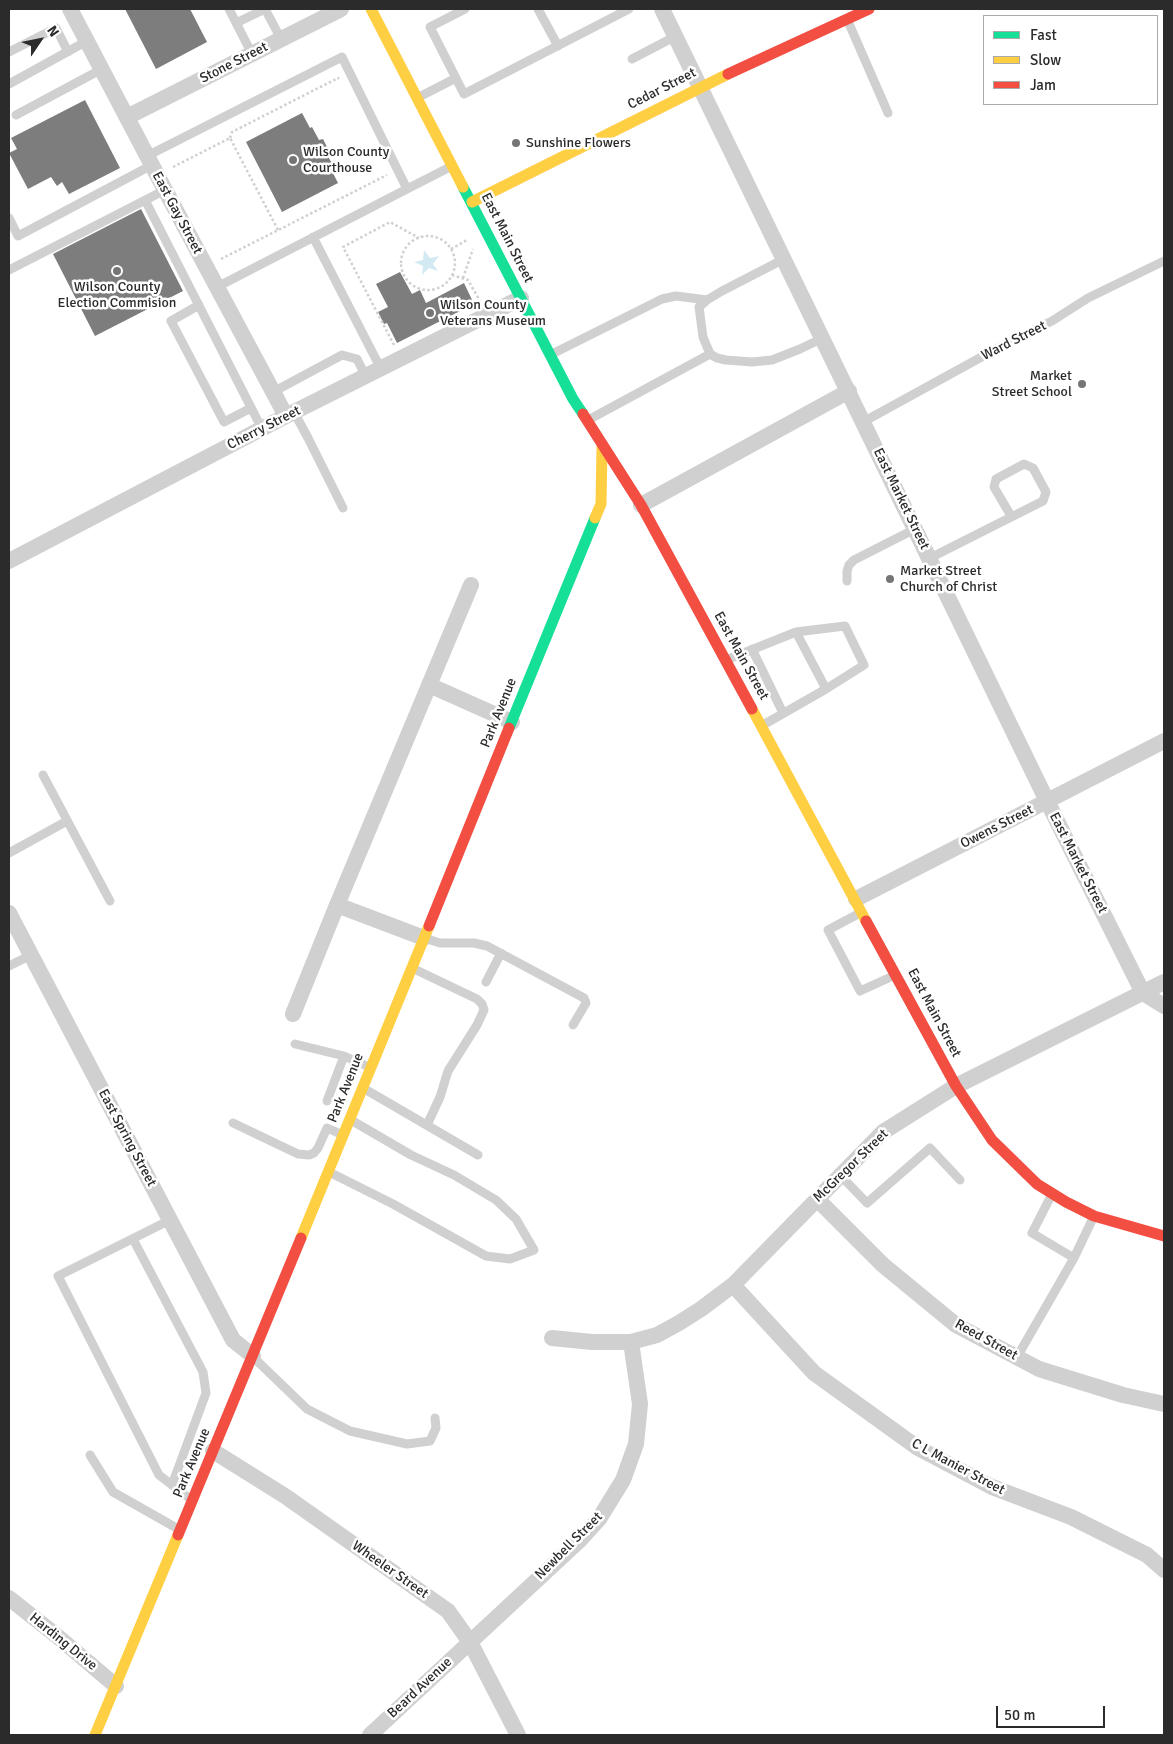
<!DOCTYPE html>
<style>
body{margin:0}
#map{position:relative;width:1173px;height:1744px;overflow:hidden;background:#fff;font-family:Signika,sans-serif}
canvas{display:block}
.frame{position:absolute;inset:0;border:10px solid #2b2b2b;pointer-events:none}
.legend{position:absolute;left:983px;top:15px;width:175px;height:90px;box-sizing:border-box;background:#fff;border:1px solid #aaa;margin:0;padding:6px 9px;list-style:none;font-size:15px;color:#2b2b2b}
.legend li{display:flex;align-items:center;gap:10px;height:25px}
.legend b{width:25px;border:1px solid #aaa}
.north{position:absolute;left:15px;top:15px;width:50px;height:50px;-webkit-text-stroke:4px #fff;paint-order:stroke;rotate:56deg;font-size:14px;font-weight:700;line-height:20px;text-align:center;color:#2b2b2b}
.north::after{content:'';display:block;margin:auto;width:18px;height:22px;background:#2b2b2b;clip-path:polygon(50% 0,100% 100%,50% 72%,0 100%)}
.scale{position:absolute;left:996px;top:1706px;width:109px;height:22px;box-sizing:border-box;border:2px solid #2b2b2b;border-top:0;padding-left:6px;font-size:15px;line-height:18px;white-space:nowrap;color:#2b2b2b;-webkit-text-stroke:4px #fff;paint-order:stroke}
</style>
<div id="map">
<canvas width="1173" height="1744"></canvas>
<div class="frame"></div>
<ul class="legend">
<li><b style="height:6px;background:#16e098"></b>Fast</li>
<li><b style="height:6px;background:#ffcf43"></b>Slow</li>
<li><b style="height:6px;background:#f24e42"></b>Jam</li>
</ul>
<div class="north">N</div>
<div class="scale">50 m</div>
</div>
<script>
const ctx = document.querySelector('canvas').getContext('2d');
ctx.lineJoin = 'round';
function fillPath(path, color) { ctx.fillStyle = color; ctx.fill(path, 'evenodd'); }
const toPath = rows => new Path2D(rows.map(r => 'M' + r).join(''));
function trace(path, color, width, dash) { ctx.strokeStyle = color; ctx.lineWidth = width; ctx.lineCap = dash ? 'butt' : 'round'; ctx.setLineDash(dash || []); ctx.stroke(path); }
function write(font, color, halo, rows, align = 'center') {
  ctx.font = font + ' Signika,sans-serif'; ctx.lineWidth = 5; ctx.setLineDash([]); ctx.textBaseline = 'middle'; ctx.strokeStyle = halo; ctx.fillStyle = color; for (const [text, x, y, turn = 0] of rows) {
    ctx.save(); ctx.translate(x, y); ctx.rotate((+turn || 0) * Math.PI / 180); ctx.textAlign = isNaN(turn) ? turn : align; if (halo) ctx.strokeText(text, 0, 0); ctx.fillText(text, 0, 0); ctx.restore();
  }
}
fillPath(toPath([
 [424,250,430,258,439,256,433,264,438,271,429,268,422,275,423,266,414,262,423,260]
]), '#d4eaf2');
fillPath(toPath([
 [125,9,190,9,207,42,156,69],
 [85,100,120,168,69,194,62,182,57,186,51,177,28,189,9,153,17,149,11,138],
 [302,113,310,128,312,127,319,140,323,139,329,151,326,153,334,167,331,169,338,183,282,212,246,142],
 [141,209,183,291,95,336,53,254],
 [400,272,412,294,420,290,426,303,464,283,474,304,397,343,387,323,384,324,378,312,388,307,376,284]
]), '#7d7d7d');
trace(toPath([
 [230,138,232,132,338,78,339,79],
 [173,167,230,138,278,230],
 '401 263a27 27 0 1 1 54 0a27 27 0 1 1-54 0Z',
 [451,249,467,240],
 [221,259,387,175],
 [452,275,468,280,480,301],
 [463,278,473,249],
 [394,345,343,247,390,222,419,238]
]), '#d0d0d0', 2.5, [2.5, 2.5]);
trace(toPath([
 [229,9,252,54],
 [465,9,430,27,464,94,629,9],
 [538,9,558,46],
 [847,19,888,113],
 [236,23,265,9,281,39],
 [9,52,56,28,68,52],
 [632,59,676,36],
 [9,84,87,41],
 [419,97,456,78],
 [16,115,102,69],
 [147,156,342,57,407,189,450,167],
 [145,200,262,429],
 [9,218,18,236,152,165],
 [313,237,381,369],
 [784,259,722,291,707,300,699,307,703,337,710,354,717,358,726,360,752,362,772,360,800,349,823,338],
 [9,270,165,190],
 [217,287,407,189],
 [199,305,171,321,224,422,251,408],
 [552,354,662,299,676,296,707,300],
 [273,392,342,355,357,359,366,377],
 [294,412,308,438,343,508],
 [590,419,710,354],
 [863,422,1007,343,1052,321,1088,298,1164,261],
 [930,558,1043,501,1046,492,1033,468,1024,464,996,479,994,487,1011,516],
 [847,581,847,571,849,565,854,560,915,529],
 [796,632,845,626,864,665,826,689],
 [752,649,783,713],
 [726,660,796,632,826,689,763,725],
 [43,775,110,901],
 [9,853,67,821],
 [860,913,828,930,860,991,893,976],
 [424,938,440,943,474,943,487,946,584,998,586,1003,573,1025],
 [9,966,31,955],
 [412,968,477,999,482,1004,484,1010,477,1025,448,1071,440,1097,427,1125],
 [486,982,501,953],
 [295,1044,344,1056,369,1067],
 [363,1088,478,1155],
 [327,1101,344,1056],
 [233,1123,298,1154,309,1155,314,1153,318,1148,327,1128,343,1135],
 [329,1172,393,1204,486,1256,510,1259,534,1250,516,1219,496,1200,454,1175,411,1155,351,1120],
 [840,1175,867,1203,930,1148,960,1180],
 [1051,1196,1032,1233,1074,1258,1093,1218],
 [170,1220,58,1276,159,1475,193,1501],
 [133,1239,203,1372,206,1393,172,1485],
 [253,1357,307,1409,350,1431,407,1444,430,1441,436,1428,435,1418],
 [1017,1357,1074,1258],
 [90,1455,113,1492,180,1530]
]), '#d0d0d0', 9);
trace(toPath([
 [70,9,165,190,286,416],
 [662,9,1047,801,1143,993,1164,1006],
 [127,117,341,9],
 [641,505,849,391],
 [9,561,286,416,521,298],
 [429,685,512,722],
 [856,899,1164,741],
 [9,913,233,1340,253,1356],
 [424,938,337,905,471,585],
 [293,1014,337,905],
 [817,1199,883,1265,956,1325,1039,1369,1123,1395,1164,1404],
 [733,1285,814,1373,918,1448,992,1487,1071,1517,1147,1555,1164,1570],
 [552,1338,592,1342,631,1342,657,1335,679,1323,701,1309,733,1285,883,1132,956,1086,1164,982],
 [213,1451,285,1496,448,1611,470,1642,518,1735],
 [9,1598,57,1636,116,1686],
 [370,1735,580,1540,599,1519,623,1480,636,1444,640,1404,631,1342]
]), '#d0d0d0', 16);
trace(toPath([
 [463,187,573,399,583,414],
 [509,728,595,518]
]), '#16e098', 11);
trace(toPath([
 [371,9,463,187],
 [472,202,728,74],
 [595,518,601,504,602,447],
 [752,709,866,921],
 [301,1238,429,926],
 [95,1735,178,1535]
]), '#ffcf43', 11);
trace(toPath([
 [728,74,869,9],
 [583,414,641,505,752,709],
 [866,921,956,1086,992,1140,1037,1184,1066,1202,1094,1216,1164,1236],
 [429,926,509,728],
 [178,1535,301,1238]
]), '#f24e42', 11);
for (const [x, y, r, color] of [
 [516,143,5,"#757575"],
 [293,160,5,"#757575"],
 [117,271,5,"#757575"],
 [430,313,5,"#757575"],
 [1082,384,5,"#757575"],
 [890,579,5,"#757575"]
]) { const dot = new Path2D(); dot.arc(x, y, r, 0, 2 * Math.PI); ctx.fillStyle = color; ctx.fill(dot); trace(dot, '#fff', 2); }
write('14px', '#2b2b2b', '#fff', [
 ["Stone Street",234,63,-27],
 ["Cedar Street",662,89,-27],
 ["East Gay Street",177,213,62],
 ["East Main Street",507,238,63],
 ["Ward Street",1014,341,-27],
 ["Cherry Street",264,428,-27],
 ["East Market Street",901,499,64],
 ["East Main Street",741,656,61],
 ["Park Avenue",499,713,-68],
 ["Owens Street",997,827,-27],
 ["East Market Street",1078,863,63],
 ["East Main Street",934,1013,62],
 ["Park Avenue",346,1088,-68],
 ["East Spring Street",127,1138,62],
 ["McGregor Street",851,1166,-44],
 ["Reed Street",986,1340,29],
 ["Park Avenue",192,1463,-67],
 ["C L Manier Street",958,1467,28],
 ["Newbell Street",569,1546,-45],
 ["Wheeler Street",390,1570,35],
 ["Harding Drive",63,1642,39],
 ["Beard Avenue",420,1688,-43]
]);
write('14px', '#2b2b2b', '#fff', [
 ["Sunshine Flowers",526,143],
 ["Wilson County",303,152],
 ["Courthouse",303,168],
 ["Wilson County",117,287,"center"],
 ["Election Commision",117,303,"center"],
 ["Wilson County",440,305],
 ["Veterans Museum",440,321],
 ["Market",1072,376,"right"],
 ["Street School",1072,392,"right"],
 ["Market Street",900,571],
 ["Church of Christ",900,587]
], 'left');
</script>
